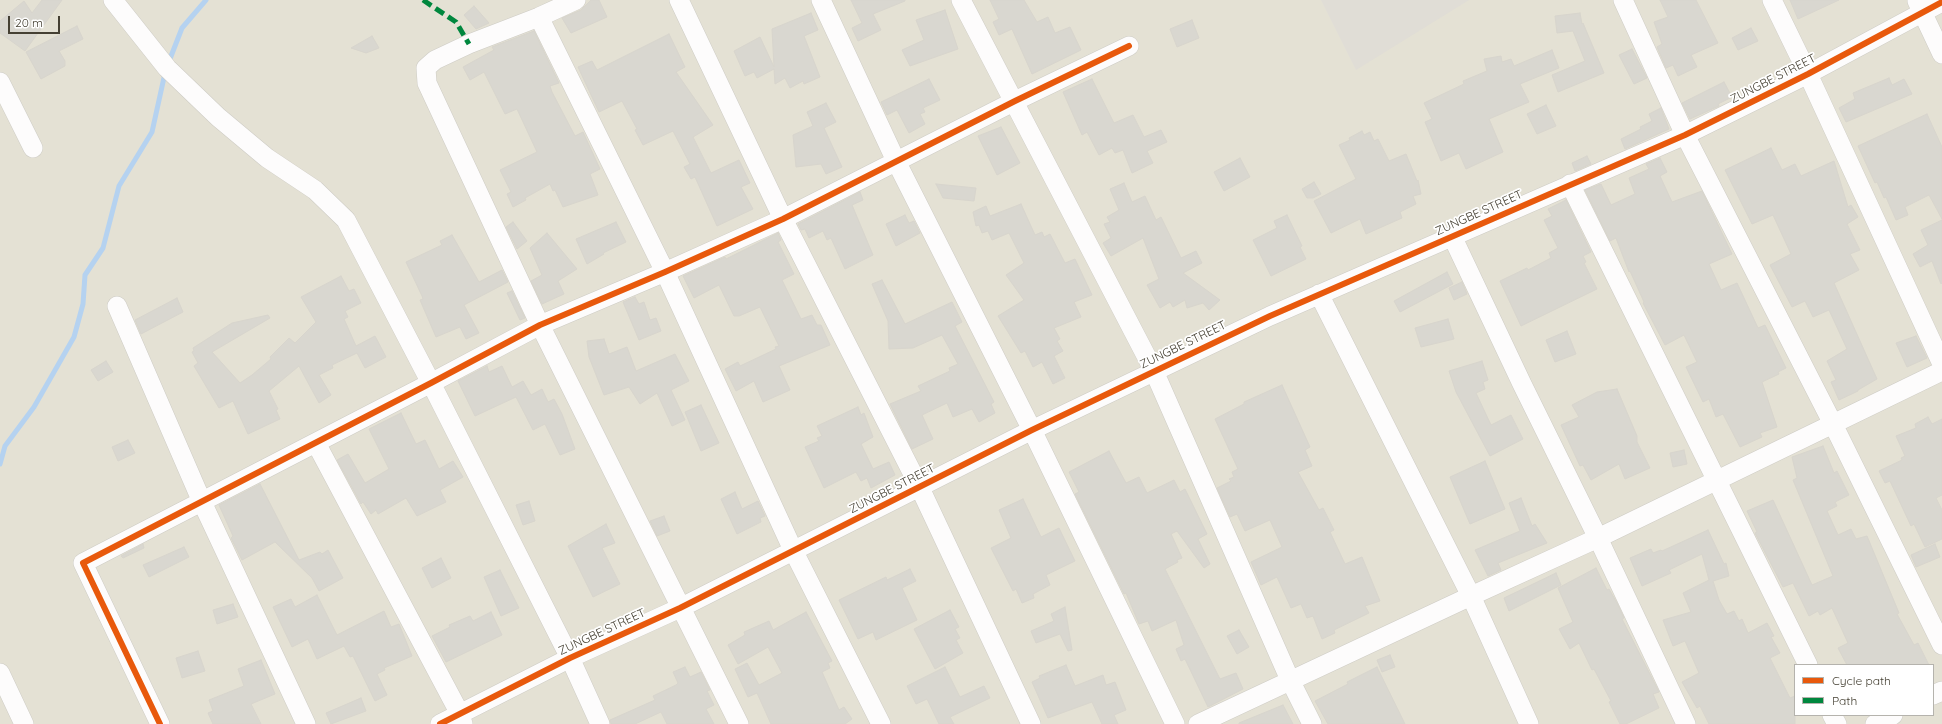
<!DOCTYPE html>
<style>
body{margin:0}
#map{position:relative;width:1942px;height:724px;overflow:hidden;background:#f0eee8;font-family:Quicksand,sans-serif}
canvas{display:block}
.legend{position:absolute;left:1794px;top:664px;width:140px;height:52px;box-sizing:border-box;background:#fff;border:1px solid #b5b3ad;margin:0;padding:5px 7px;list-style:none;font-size:12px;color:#454033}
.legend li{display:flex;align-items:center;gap:8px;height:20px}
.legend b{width:20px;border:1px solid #b5b3ad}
.scale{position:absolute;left:8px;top:16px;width:52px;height:18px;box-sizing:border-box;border:2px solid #454033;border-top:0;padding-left:5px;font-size:12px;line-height:14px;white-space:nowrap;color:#454033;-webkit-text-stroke:3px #fff;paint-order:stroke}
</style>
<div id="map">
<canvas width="1942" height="724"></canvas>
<ul class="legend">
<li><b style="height:5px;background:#e8590c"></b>Cycle path</li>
<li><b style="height:5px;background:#00873e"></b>Path</li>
</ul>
<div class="scale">20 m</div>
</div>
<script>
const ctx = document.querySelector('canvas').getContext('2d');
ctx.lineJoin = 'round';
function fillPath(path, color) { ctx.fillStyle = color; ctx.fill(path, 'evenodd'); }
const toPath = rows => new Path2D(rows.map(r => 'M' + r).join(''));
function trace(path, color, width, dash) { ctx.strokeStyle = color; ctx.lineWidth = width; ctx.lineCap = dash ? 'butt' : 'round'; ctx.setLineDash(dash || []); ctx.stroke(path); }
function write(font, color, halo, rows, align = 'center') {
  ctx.font = font + ' Quicksand,sans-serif'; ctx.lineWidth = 3.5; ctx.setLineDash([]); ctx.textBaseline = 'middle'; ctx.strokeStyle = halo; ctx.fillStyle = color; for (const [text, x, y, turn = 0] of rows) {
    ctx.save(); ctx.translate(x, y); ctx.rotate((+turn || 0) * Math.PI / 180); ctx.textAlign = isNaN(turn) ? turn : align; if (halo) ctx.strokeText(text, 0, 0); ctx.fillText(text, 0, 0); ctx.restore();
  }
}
fillPath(toPath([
 [0,0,1942,0,1942,724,0,724],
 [1795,665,1933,665,1933,715,1795,715]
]), '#e4e1d4');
fillPath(toPath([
 [1321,0,1469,0,1356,70]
]), '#e0ddd6');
trace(toPath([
 [168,64,182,28,206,0],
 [0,464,5,446,34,407,74,337,83,304,85,275,103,248,119,186,152,132,165,73]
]), '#b5d2f0', 5);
const building = toPath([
 [42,0,62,0,25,51,0,33,0,21,24,1,32,13,42,0],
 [591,0,599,0,607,17,571,33,562,18,581,10,591,0],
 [851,0,905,0,905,1,873,14,881,30,858,41,852,28,862,23,851,0],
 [990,0,1024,0,1037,22,1048,17,1055,33,1070,27,1081,50,1032,74,1012,29,999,35,993,22,999,19,990,0],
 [1660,0,1696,0,1718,43,1691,55,1697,67,1678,76,1673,65,1666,68,1657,47,1662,44,1654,22,1668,17,1660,0],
 [1790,0,1839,0,1798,19,1790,0],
 [474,6,489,23,476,29,464,15,474,6],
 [945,10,958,49,910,66,902,50,924,40,916,20,945,10],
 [811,13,818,30,804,36,820,77,804,84,803,81,790,88,785,78,775,84,774,69,757,78,754,72,745,76,734,51,760,37,774,67,772,29,811,13],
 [1580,13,1582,24,1583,23,1604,73,1558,92,1552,75,1585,61,1573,31,1557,33,1555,16,1580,13],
 [1192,20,1199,38,1177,47,1170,29,1192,20],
 [77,26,83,39,59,51,65,61,65,66,41,79,26,52,77,26],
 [1751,28,1758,41,1738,50,1732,38,1751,28],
 [534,31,559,83,550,86,552,92,575,136,583,132,600,169,590,174,598,195,563,207,555,190,553,191,550,184,525,198,526,200,513,207,507,194,511,192,500,170,537,152,517,109,505,114,484,72,470,80,463,67,494,50,492,47,534,31],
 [669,34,685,67,676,72,713,125,693,137,711,173,739,160,750,183,741,187,753,209,717,226,695,177,691,179,684,167,690,164,673,131,643,145,635,130,637,129,622,101,599,112,578,67,592,61,597,70,669,34],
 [372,36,379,48,366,53,351,48,372,36],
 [1632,49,1647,78,1634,84,1619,55,1632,49],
 [1552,50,1559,68,1520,84,1529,102,1489,119,1503,152,1466,169,1459,153,1441,161,1425,122,1432,119,1424,103,1464,84,1463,81,1487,71,1484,59,1501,56,1502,62,1511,59,1514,66,1552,50],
 [1889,78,1892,85,1904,79,1912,94,1846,122,1839,108,1855,99,1853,93,1889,78],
 [929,79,940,100,923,108,925,112,920,114,925,124,909,133,897,110,887,115,881,102,929,79],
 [1092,79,1114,123,1133,115,1144,137,1161,130,1167,142,1147,151,1153,163,1132,173,1123,150,1115,153,1112,148,1099,155,1087,132,1082,135,1063,92,1092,79],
 [1724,82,1732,97,1718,104,1719,106,1690,119,1682,103,1724,82],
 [826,103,836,122,824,128,842,167,826,174,821,164,796,167,793,135,813,126,807,112,826,103],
 [1546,105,1556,126,1537,134,1527,114,1546,105],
 [1661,108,1669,129,1625,149,1621,139,1641,129,1640,127,1652,121,1649,114,1661,108],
 [1927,114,1942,147,1942,219,1929,195,1905,207,1908,215,1896,220,1886,197,1884,198,1877,182,1875,183,1858,146,1927,114],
 [1001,127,1020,163,997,175,978,136,1001,127],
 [1362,131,1364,135,1370,132,1374,141,1378,139,1389,161,1406,154,1417,181,1418,180,1421,194,1413,196,1416,204,1400,212,1402,218,1366,234,1360,219,1331,233,1314,201,1356,179,1339,145,1350,140,1349,138,1362,131],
 [1771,148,1782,170,1795,164,1801,176,1834,161,1848,207,1851,205,1858,217,1847,224,1860,250,1850,254,1859,270,1834,283,1877,379,1858,390,1858,391,1839,400,1831,382,1836,380,1827,361,1847,349,1829,310,1813,317,1805,301,1792,307,1770,265,1791,254,1773,215,1752,224,1725,170,1771,148],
 [1587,156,1591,164,1575,171,1572,163,1587,156],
 [1240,158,1250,177,1224,191,1214,172,1240,158],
 [1660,158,1667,172,1660,176,1672,202,1702,191,1732,254,1709,264,1721,290,1737,283,1758,328,1765,325,1786,368,1778,372,1779,374,1762,382,1777,427,1760,433,1762,437,1740,447,1723,414,1716,417,1709,399,1703,402,1686,367,1697,362,1684,335,1665,345,1643,303,1644,302,1630,271,1629,272,1616,238,1610,241,1585,190,1601,184,1611,205,1635,194,1629,178,1649,169,1646,164,1660,158],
 [1314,182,1321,194,1313,198,1307,198,1302,189,1314,182],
 [1124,183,1132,202,1145,196,1156,220,1161,217,1181,258,1196,251,1202,263,1183,273,1220,300,1209,310,1203,303,1187,308,1185,300,1173,307,1170,302,1160,308,1147,285,1159,279,1143,238,1111,256,1103,243,1111,238,1104,224,1110,222,1107,217,1119,210,1110,189,1124,183],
 [936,184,976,188,974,201,943,198,936,184],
 [860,192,863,200,852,205,873,255,845,269,831,238,827,240,823,231,809,238,805,229,801,230,798,224,860,192],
 [1566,200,1591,252,1583,256,1586,262,1584,263,1597,289,1521,326,1500,281,1527,268,1528,270,1551,258,1549,253,1558,248,1544,220,1552,216,1548,209,1566,200],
 [1021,204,1035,235,1042,232,1044,237,1050,234,1065,263,1075,259,1092,295,1074,302,1081,317,1054,328,1060,339,1057,341,1063,351,1054,356,1065,378,1053,384,1042,362,1033,367,1025,351,1021,353,998,316,1024,300,1006,275,1024,263,1009,233,992,240,988,231,982,233,979,225,976,226,973,212,986,206,990,216,1021,204],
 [905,215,909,223,914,221,920,233,896,246,886,224,905,215],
 [1287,215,1302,246,1300,247,1306,259,1271,276,1253,240,1277,228,1274,221,1287,215],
 [1942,220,1942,283,1941,284,1932,261,1920,267,1913,254,1928,245,1921,230,1942,220],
 [513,222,527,241,517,249,506,227,513,222],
 [616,222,626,242,603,253,604,254,587,264,576,239,616,222],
 [547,233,577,269,558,281,564,294,542,304,531,281,542,275,530,248,547,233],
 [778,233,781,240,778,242,794,274,782,280,801,319,812,315,817,325,821,325,830,345,779,366,790,390,763,402,754,381,736,391,725,369,738,362,740,366,776,349,775,347,779,346,760,307,739,316,734,316,719,285,694,298,683,276,725,257,726,259,778,233],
 [452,235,479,282,502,270,508,282,464,305,479,333,466,339,460,327,436,337,420,300,423,299,422,296,406,262,442,245,440,241,452,235],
 [1447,272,1453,284,1400,312,1394,301,1447,272],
 [341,276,349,291,354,289,361,303,345,311,348,317,344,319,356,346,375,336,386,357,365,368,357,353,332,365,333,368,319,375,331,395,319,403,299,366,269,391,278,409,276,410,280,419,248,434,233,401,219,408,194,366,198,363,192,352,194,351,193,348,232,323,268,315,270,318,212,352,240,383,252,375,271,359,270,357,289,338,295,343,316,322,301,297,341,276],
 [882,280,905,324,952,302,962,322,955,326,994,402,991,404,995,413,979,422,972,409,953,417,947,403,922,415,933,439,912,449,890,404,921,391,918,386,950,371,949,368,958,364,942,335,913,348,889,349,888,321,872,284,882,280],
 [1462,282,1467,294,1454,300,1449,288,1462,282],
 [512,291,525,318,520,320,507,293,512,291],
 [635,297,639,304,644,302,650,320,656,318,661,331,639,340,623,302,635,297],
 [177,298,183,312,141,334,135,320,177,298],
 [1448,319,1454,339,1421,347,1415,328,1448,319],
 [1567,331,1576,354,1555,362,1546,340,1567,331],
 [1916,336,1927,358,1907,367,1896,343,1916,336],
 [604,339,609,354,627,347,636,371,675,354,689,381,671,390,685,420,672,426,657,393,640,404,629,387,604,395,589,357,587,341,604,339],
 [106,361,113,372,98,381,91,370,106,361],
 [1482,361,1488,380,1483,382,1485,389,1476,393,1491,425,1511,415,1523,439,1490,456,1456,392,1449,371,1482,361],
 [487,366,489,372,502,366,512,387,523,381,531,395,542,389,548,402,554,399,562,414,575,449,560,455,545,424,533,430,516,397,475,416,458,381,487,366],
 [1282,385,1310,447,1305,450,1312,466,1298,472,1319,510,1323,508,1334,530,1330,532,1345,564,1362,557,1380,601,1365,606,1369,613,1334,630,1335,633,1322,639,1313,616,1307,618,1301,604,1291,608,1277,577,1261,585,1251,562,1282,547,1270,520,1245,531,1237,514,1230,517,1217,488,1231,481,1229,479,1234,477,1232,472,1238,469,1215,419,1244,404,1244,402,1282,385],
 [1617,389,1637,436,1637,442,1650,468,1625,479,1619,464,1591,480,1583,465,1580,466,1561,425,1579,417,1572,405,1597,392,1617,389],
 [701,405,719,443,701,451,685,412,701,405],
 [858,407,861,415,864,413,873,437,861,444,873,469,889,462,895,475,871,488,867,478,861,481,856,472,824,488,805,447,819,441,817,438,822,436,817,426,858,407],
 [401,413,416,444,425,440,439,469,453,461,463,477,440,490,446,502,417,516,406,498,378,514,376,510,371,514,363,502,361,504,337,460,348,454,365,483,389,469,369,429,401,413],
 [1928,417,1932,424,1942,419,1942,495,1936,498,1942,510,1942,539,1925,547,1914,524,1911,526,1890,481,1885,483,1879,471,1902,460,1901,458,1905,456,1896,436,1916,428,1915,424,1928,417],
 [128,440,135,453,118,461,112,447,128,440],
 [1823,446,1834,473,1837,471,1849,495,1835,502,1837,506,1827,511,1838,535,1851,529,1856,539,1867,536,1899,613,1897,614,1914,645,1918,643,1929,665,1847,665,1838,648,1848,643,1832,608,1820,615,1818,611,1809,616,1793,583,1783,587,1755,533,1757,532,1747,511,1773,500,1812,585,1833,576,1793,480,1797,478,1792,457,1823,446],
 [1684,450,1687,464,1673,467,1670,453,1684,450],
 [1109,451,1126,483,1139,477,1147,493,1174,480,1180,492,1185,489,1207,534,1198,539,1210,564,1204,568,1177,531,1171,534,1182,558,1177,560,1178,562,1165,569,1220,679,1236,673,1243,689,1208,707,1185,659,1181,661,1176,649,1184,645,1176,620,1152,631,1148,621,1139,624,1126,593,1124,594,1075,494,1079,492,1069,472,1109,451],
 [1485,461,1505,509,1470,524,1450,477,1485,461],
 [260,484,299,560,320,552,322,554,328,550,343,578,319,591,312,578,275,542,242,560,231,538,233,536,219,505,260,484],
 [735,492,742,509,758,501,765,516,760,518,761,522,737,534,721,499,735,492],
 [1521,498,1532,526,1535,524,1547,543,1498,563,1501,570,1488,576,1475,550,1520,531,1509,503,1521,498],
 [1023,499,1041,537,1059,528,1075,561,1046,575,1050,585,1033,594,1034,598,1022,603,1016,589,1013,591,991,548,1011,538,999,510,1023,499],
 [529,501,535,521,523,525,516,505,529,501],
 [664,516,670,531,657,536,650,521,664,516],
 [606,524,615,543,602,548,620,584,593,597,568,546,606,524],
 [1708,530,1724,564,1726,563,1729,576,1713,581,1719,600,1727,614,1734,611,1739,621,1742,619,1748,633,1767,623,1774,636,1771,637,1780,653,1770,658,1790,698,1795,696,1795,724,1709,724,1700,706,1697,708,1682,682,1699,673,1685,641,1673,646,1663,620,1691,612,1683,593,1709,580,1702,554,1669,570,1671,573,1642,586,1630,558,1651,549,1653,553,1661,550,1662,551,1708,530],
 [143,544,144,548,123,558,121,556,143,544],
 [1935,544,1940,557,1916,567,1911,555,1935,544],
 [184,547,189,557,149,577,143,565,184,547],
 [441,558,451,578,432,588,422,568,441,558],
 [1596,568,1607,590,1609,589,1617,603,1624,618,1622,619,1659,692,1653,694,1659,708,1626,724,1620,724,1609,702,1611,701,1594,669,1592,670,1579,643,1570,649,1559,629,1573,622,1558,588,1596,568],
 [910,569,916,581,902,588,917,620,876,640,873,632,858,639,839,600,886,577,887,580,910,569],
 [500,570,519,608,501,616,484,577,500,570],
 [1556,573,1561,585,1509,611,1504,598,1556,573],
 [317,595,337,635,384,611,391,627,399,624,412,656,384,668,385,670,377,674,387,695,375,701,353,656,350,657,344,646,317,659,308,639,292,647,273,607,291,599,295,607,317,595],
 [233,604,238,617,217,624,213,610,233,604],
 [1065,607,1072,650,1068,651,1060,634,1036,643,1031,631,1054,621,1051,614,1065,607],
 [950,610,959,627,955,629,960,638,956,640,963,653,935,669,914,629,950,610],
 [491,612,502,635,446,662,432,636,450,627,449,625,470,616,473,621,491,612],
 [806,612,832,661,828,663,830,668,822,672,839,710,844,707,852,719,845,724,771,724,757,693,748,697,735,669,747,663,759,685,782,673,768,647,738,664,728,645,745,635,744,632,769,621,773,630,806,612],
 [1239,630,1249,647,1237,654,1227,636,1239,630],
 [198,651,205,671,182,678,176,658,198,651],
 [1390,655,1395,667,1382,672,1377,660,1390,655],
 [261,660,275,694,251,704,261,724,213,724,208,713,213,711,209,700,244,686,238,669,261,660],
 [1066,665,1075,686,1103,675,1106,685,1115,682,1126,710,1114,715,1118,724,1102,724,1092,702,1048,718,1032,682,1040,678,1039,676,1066,665],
 [685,667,690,677,701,672,710,690,707,691,714,705,706,709,714,724,667,724,661,712,635,724,611,724,610,720,655,700,653,696,676,685,678,683,673,672,685,667],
 [945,667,960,697,984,686,990,698,950,717,954,724,939,724,927,699,916,704,907,686,945,667],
 [1377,667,1405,724,1328,724,1315,701,1348,684,1347,682,1377,667],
 [361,698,366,711,331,724,326,713,361,698],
 [1283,705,1293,724,1239,724,1239,723,1283,705]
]);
fillPath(building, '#d9d7d0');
trace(building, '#d8d5cd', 1);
const street = toPath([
 [113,0,167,68,218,117,267,158,315,190,346,220,431,383,570,658,600,724],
 [576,0,539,17,469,44,435,60,426,68,427,83,540,325,739,724],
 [679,0,783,219,920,488,1031,724],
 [821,0,896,161,1032,430,1175,724],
 [961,0,1154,371,1290,680,1312,724],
 [1623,0,1685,135,1833,424,1942,645],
 [1772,0,1808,74,1942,364],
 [1917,1,1942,54],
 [539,17,665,272,793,550,881,724],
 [0,82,33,148],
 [1570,184,1808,665],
 [1452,236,1522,384,1598,538,1686,724],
 [1319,294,1471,596,1529,724],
 [117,306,202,502,306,724],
 [316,443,460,714,463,724],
 [0,673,24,724],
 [1933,695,1942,691],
 [1832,715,1837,724],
 [160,724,83,563,431,383,540,325,665,272,783,219,1015,101,1129,46],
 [440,724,570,658,680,608,1032,430,1270,316,1685,135,1808,74,1942,2],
 [1198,724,1471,596,1598,538,1942,371],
 [1875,724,1893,715]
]);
trace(street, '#ceccc5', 20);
trace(street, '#fdfcfc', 19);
trace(toPath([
 [423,0,456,22,469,44]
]), '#00873e', 5, [10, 5]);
trace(toPath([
 [160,724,83,563,431,383,540,325,665,272,783,219,1015,101,1129,46],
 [440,724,570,658,680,608,1032,430,1270,316,1685,135,1808,74,1942,2]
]), '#e8590c', 6);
write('12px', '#454033', '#fff', [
 ["ZUNGBE STREET",1773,79,-27],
 ["ZUNGBE STREET",1479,213,-24],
 ["ZUNGBE STREET",1183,345,-26],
 ["ZUNGBE STREET",892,489,-27],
 ["ZUNGBE STREET",602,632,-25]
]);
</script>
